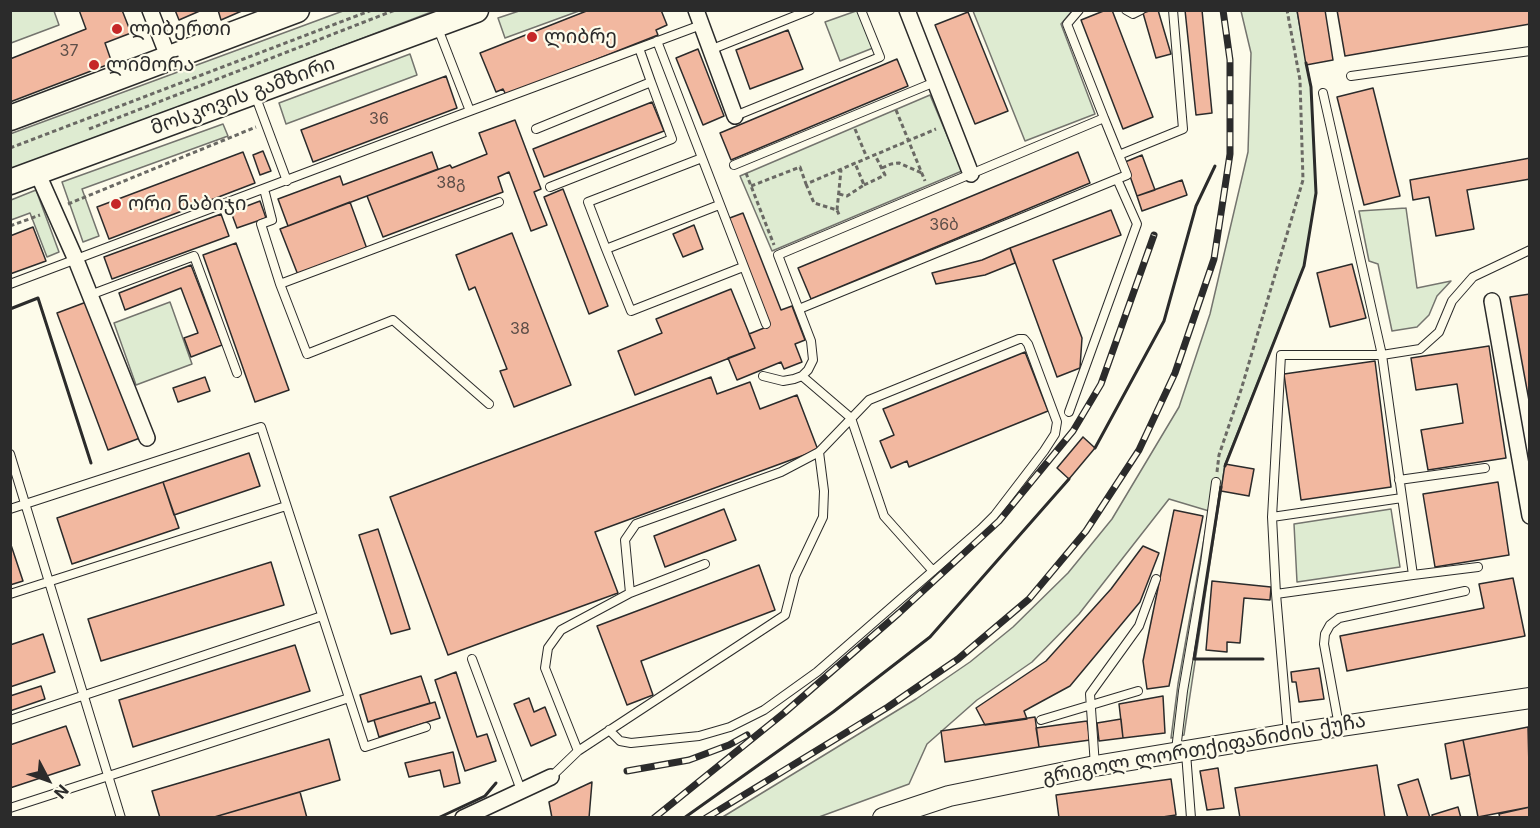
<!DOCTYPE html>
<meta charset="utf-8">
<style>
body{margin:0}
#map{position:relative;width:1540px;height:828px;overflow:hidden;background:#fdfbea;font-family:Inter,sans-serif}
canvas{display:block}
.frame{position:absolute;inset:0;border:12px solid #2b2b2b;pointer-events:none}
.north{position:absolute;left:18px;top:750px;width:60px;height:60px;-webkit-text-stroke:4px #fdfbea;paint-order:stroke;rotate:131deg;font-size:16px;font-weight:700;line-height:24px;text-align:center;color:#2b2b2b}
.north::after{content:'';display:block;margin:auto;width:21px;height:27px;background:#2b2b2b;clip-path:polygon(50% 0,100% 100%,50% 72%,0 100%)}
</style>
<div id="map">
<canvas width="1540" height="828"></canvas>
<div class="frame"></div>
<div class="north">N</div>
</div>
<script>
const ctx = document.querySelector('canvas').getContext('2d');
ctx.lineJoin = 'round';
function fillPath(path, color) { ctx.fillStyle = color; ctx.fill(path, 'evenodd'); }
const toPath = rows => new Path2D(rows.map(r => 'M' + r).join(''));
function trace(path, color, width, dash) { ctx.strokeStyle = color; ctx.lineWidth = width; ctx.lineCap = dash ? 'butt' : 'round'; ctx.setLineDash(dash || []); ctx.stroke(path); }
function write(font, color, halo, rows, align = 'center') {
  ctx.font = font + ' Inter,"Noto Sans Georgian",sans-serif'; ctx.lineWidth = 4.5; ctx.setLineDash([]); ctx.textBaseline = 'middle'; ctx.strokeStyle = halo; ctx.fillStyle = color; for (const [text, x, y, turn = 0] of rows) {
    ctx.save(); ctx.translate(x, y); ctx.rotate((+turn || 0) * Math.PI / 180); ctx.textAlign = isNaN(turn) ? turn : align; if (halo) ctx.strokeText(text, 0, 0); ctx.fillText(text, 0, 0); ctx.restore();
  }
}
const green = toPath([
 [11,10,54,11,59,25,11,43,11,10],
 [343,11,434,11,11,172,10,134,343,11],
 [519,11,519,10,579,11,505,38,498,18,519,11],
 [856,11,859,11,873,48,840,61,825,22,856,11],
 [973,11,1072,11,1061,24,1095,114,1025,141,973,11],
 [1241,11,1297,11,1311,87,1316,193,1304,266,1225,464,1184,735,1171,738,1178,684,1209,511,1169,499,1079,614,1032,662,977,700,927,744,909,784,819,817,721,818,916,699,970,662,1013,627,1068,573,1112,519,1179,407,1210,314,1248,152,1251,53,1241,11],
 [410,54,417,75,286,124,279,103,410,54],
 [930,95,962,171,772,251,740,176,930,95],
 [223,124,228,136,82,189,99,236,83,242,62,182,223,124],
 [36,190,59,252,47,257,30,213,11,220,11,200,36,190],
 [1406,208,1417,288,1451,281,1437,296,1429,315,1417,327,1392,331,1378,264,1369,261,1359,211,1406,208],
 [170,302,192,364,136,385,114,323,170,302],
 [1391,509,1400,567,1297,582,1294,524,1391,509]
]);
fillPath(green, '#deebd1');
trace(green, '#74746e', 1.5);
const building = toPath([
 [79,10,122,10,131,33,105,43,112,63,10,102,10,59,86,29,79,10],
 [175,10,202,10,179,20,175,10],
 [218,10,244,10,221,20,218,10],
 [589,10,661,10,667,25,656,30,658,35,506,95,503,89,496,92,480,53,589,10],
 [1106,10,1112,10,1153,117,1123,129,1081,20,1106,10],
 [1152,10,1158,10,1171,54,1156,58,1143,13,1152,10],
 [1185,10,1202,10,1212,113,1196,115,1185,10],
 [1297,10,1325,10,1333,60,1306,65,1297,10],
 [1337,10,1530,10,1530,24,1345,56,1337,10],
 [968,12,1008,111,975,124,935,25,968,12],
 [788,30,803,69,750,89,736,50,788,30],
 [698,49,724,116,703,125,676,58,698,49],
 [897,59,908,86,731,160,720,133,897,59],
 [446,76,457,108,313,162,301,130,446,76],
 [1373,88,1400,196,1364,205,1337,97,1373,88],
 [652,102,664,131,544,177,533,149,652,102],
 [515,120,541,189,534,192,547,225,531,231,509,172,498,177,503,192,383,237,367,196,450,165,452,168,487,154,479,133,515,120],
 [263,151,271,171,260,175,253,155,263,151],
 [243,152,255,183,109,239,97,207,243,152],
 [432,152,438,169,288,226,278,199,340,176,343,185,432,152],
 [1078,152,1090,183,811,299,798,268,1078,152],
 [1142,155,1155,190,1137,196,1125,162,1142,155],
 [1530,158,1530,179,1467,190,1474,229,1436,236,1429,197,1413,200,1410,180,1530,158],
 [1182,180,1187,195,1142,211,1137,196,1182,180],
 [563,189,608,306,589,314,544,197,563,189],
 [260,201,266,218,237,228,231,212,260,201],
 [350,202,367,249,298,275,280,229,350,202],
 [1111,210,1121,235,1053,260,1082,338,1080,368,1057,377,1010,248,1111,210],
 [743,213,781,310,792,306,805,340,795,344,802,362,784,369,781,362,737,380,728,358,755,348,749,334,769,326,727,219,743,213],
 [221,214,229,236,112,279,104,257,221,214],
 [694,225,703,249,683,257,673,234,694,225],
 [33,227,46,261,10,274,10,236,33,227],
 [512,233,571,385,514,407,500,371,507,369,475,287,469,290,456,255,512,233],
 [236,243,289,390,255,402,203,255,236,243],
 [1010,248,1015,263,985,275,936,284,932,273,982,260,1010,248],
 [1352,264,1366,318,1330,327,1317,273,1352,264],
 [191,265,222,345,191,357,184,338,198,333,181,288,125,310,119,293,191,265],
 [731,289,755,348,635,395,618,351,662,333,656,319,731,289],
 [1530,294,1530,406,1510,297,1530,294],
 [89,301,140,438,108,450,57,313,89,301],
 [1489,346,1506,458,1428,470,1421,430,1463,423,1457,384,1416,390,1411,358,1489,346],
 [1025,352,1048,411,909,467,907,461,891,468,880,441,894,435,883,409,1025,352],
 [1375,361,1391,487,1301,500,1284,374,1375,361],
 [205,377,210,391,178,402,173,388,205,377],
 [711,377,717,394,750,382,760,409,797,395,818,450,595,532,618,593,448,655,390,497,711,377],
 [1083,437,1095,448,1069,479,1057,468,1083,437],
 [249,453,260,486,174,515,163,482,249,453],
 [1225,464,1254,469,1249,496,1221,491,1225,464],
 [163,482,179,528,72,564,57,518,163,482],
 [1498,482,1509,555,1435,567,1423,494,1498,482],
 [724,509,736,540,665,567,654,536,724,509],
 [1174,510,1203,516,1169,686,1147,689,1143,661,1174,510],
 [378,529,410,629,391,634,359,535,378,529],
 [10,542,23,581,10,585,10,542],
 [1143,546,1159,553,1140,602,1070,686,1024,711,1027,719,985,725,976,708,1046,661,1111,589,1143,546],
 [271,562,284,605,101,661,88,619,271,562],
 [759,565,775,610,641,661,653,695,627,705,597,626,759,565],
 [1513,578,1525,636,1347,671,1340,636,1484,608,1479,584,1513,578],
 [1212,581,1271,587,1270,600,1244,598,1240,643,1227,642,1227,652,1206,650,1212,581],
 [43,634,55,672,10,687,10,645,43,634],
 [295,645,310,691,133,747,119,700,295,645],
 [1319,668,1324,699,1299,702,1296,682,1292,682,1291,672,1319,668],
 [456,672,477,737,487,734,496,761,465,771,435,680,456,672],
 [421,676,430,703,368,722,360,695,421,676],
 [41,686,45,699,10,711,10,696,41,686],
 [1163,696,1165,733,1123,738,1119,704,1163,696],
 [529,698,534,712,545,707,556,735,531,746,514,704,529,698],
 [435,702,440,718,379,737,374,720,435,702],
 [1035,717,1039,747,945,762,941,731,1035,717],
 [1121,719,1123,738,1099,741,1097,723,1121,719],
 [1087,721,1090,740,1039,747,1036,728,1087,721],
 [66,726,80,765,10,788,10,745,66,726],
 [1528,727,1530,807,1478,817,1463,740,1528,727],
 [329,739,340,780,211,818,160,818,152,791,329,739],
 [1463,740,1470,775,1451,779,1445,744,1463,740],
 [453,752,460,783,444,787,440,770,409,777,405,763,453,752],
 [1377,765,1385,818,1240,818,1235,788,1377,765],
 [1218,768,1224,808,1207,810,1200,771,1218,768],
 [1171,779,1176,815,1156,818,1059,818,1056,795,1171,779],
 [1418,779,1430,818,1408,818,1398,785,1418,779],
 [592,782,589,818,552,818,549,802,592,782],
 [300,792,307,818,211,818,300,792],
 [1458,807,1461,818,1433,818,1432,815,1458,807],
 [1530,807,1530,818,1500,818,1499,814,1530,807]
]);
fillPath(building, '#f2b8a0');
trace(building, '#2b2b2b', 1.5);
const service = toPath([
 [1126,10,1133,14,1141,10],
 [657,41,766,324],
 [710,50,810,10],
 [1351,76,1530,51],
 [255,95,287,181],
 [470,111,701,25],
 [735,116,880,57,861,10],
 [1104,118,1119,155,1183,129,1173,10],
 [536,129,651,82,639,48],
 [702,158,588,202,606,249,719,205],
 [734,165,935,82],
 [550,187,672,139,651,82],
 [264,189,272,220,261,224,280,284,307,354,393,320,489,404],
 [606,249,631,311,743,267],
 [10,284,470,111,437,26],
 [280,284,499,202],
 [90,295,194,256,237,373],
 [799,309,1127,175,1119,155],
 [763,376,783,381,794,379,802,376,808,370,813,360,811,341,778,255,1104,118,1067,24,1079,10],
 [802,376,851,418,884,516,933,571],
 [1069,412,1137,224,1117,179],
 [10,454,121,818],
 [1399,480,1485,468],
 [10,509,261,427,365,747,426,727],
 [1272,517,1402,498],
 [1413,575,1478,567],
 [630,593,705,564],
 [10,594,286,506],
 [1276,594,1272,517,1281,355,1382,355,1420,349,1439,332,1452,301,1473,277,1530,250],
 [472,659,521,790],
 [10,720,322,616],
 [1041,720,1138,691],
 [1339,726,1324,644,1325,634,1330,625,1339,618,1465,591],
 [1288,733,1276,594,1413,575,1382,355,1323,93],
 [1176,750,1183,691,1205,563,1216,482],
 [578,751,785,615,795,576,823,517,824,491,819,452],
 [1186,753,1191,818],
 [1095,766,1090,694,1139,626,1156,579],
 [551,777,578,751,545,668,548,648,561,630,630,593,625,540,636,524,781,472,819,452,869,400,1019,339,1024,339,1028,344,1057,422,1055,434,1044,451,995,515,981,529,817,672,764,710,730,727,699,736,631,743,620,741,609,730],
 [10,808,349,698]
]);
const minor = toPath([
 [150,10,169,59],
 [696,10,735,116],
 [907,10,971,174],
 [37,172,76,260,147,438],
 [1492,301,1530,516],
 [463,818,551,777]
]);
const tertiary = toPath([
 [883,818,949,796,1095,766,1288,734,1530,698]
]);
const primary = toPath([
 [10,118,297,10],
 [10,182,476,10]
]);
trace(service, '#2b2b2b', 10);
trace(minor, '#2b2b2b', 18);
trace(tertiary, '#2b2b2b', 22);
trace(primary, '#2b2b2b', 27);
trace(toPath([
 [896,110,925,181],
 [89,129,395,10],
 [855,129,867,158],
 [10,148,372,10],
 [882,168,891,164,899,163,922,173],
 [746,173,774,245],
 [806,184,814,203,837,210,840,217],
 [864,185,885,175,875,155],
 [751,186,800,167,806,184,936,129],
 [839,194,847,196,864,185,855,163],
 [68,204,256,127],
 [837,210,841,170],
 [10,226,40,215],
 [1217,472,1219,455,1241,390,1303,180,1300,80,1287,10]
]), '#6a6964', 3, [4.5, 3]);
trace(service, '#fdfbea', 8);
trace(minor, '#fdfbea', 15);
trace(tertiary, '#fdfbea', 20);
trace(primary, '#fdfbea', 24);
const rail = toPath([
 [627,771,689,760,729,745,747,735],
 [654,818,784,713,899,613,999,521,1073,431,1101,384,1154,235],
 [706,818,888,707,958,659,1029,599,1086,531,1139,450,1175,373,1214,259,1230,154,1230,60,1223,10]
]);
trace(rail, '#2b2b2b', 7);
trace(rail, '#fdfbea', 4.5, [14]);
trace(toPath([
 [10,309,38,298,91,463],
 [1095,448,1164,321,1196,206,1215,166],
 [1225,466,1304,266,1316,193,1311,87,1306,63],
 [1221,487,1194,659,1263,659],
 [438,818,485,796,496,783],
 [684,818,833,712,930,637,1069,479]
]), '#2b2b2b', 3);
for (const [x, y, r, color] of [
 [117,29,6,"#c62828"],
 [532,37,6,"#c62828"],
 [94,65,6,"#c62828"],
 [116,204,6,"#c62828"]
]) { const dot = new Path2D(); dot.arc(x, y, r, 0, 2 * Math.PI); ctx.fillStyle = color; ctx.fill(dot); trace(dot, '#fdfbea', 2); }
write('16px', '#5d4e48', null, [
 ["37",69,51],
 ["36",379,119],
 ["38გ",451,183],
 ["36ბ",944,225],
 ["38",520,329]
]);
write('20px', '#2b2b2b', '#fdfbea', [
 ["ლიბერთი",129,29],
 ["ლიბრე",544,37],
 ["ლიმორა",106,65],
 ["ორი ნაბიჯი",128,204]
], 'left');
write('20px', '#2b2b2b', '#fdfbea', [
 ["მოსკოვის გამზირი",243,96,-20],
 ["გრიგოლ ლორთქიფანიძის ქუჩა",1204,749,-10]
]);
</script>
